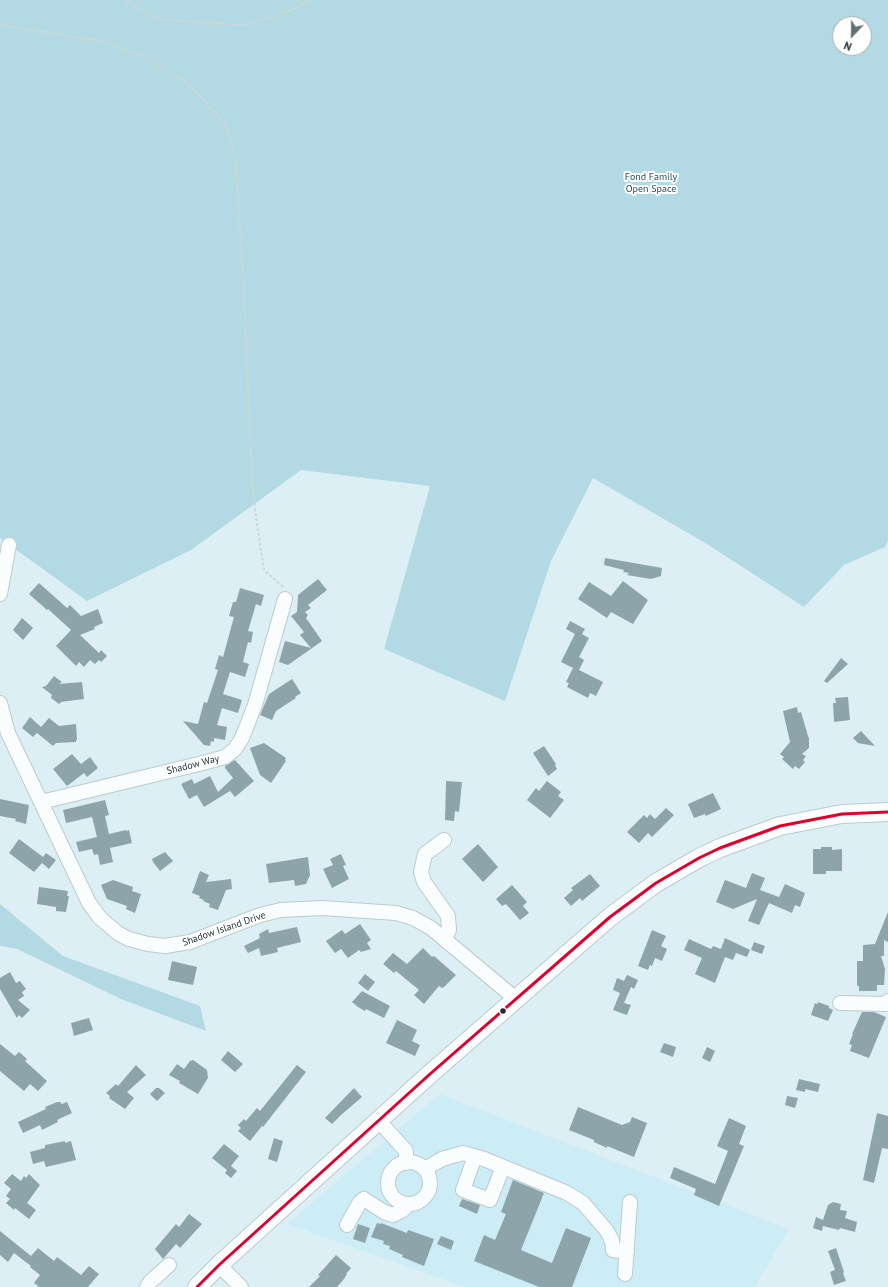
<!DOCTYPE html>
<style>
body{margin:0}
#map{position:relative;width:888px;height:1287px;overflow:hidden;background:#dceff4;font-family:"PT Sans",sans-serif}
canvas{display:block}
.north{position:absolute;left:832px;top:16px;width:40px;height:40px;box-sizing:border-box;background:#fff;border:1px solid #a5abac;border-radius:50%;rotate:202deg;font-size:11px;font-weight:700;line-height:16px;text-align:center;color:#1e2c30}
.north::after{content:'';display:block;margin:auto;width:14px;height:18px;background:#607075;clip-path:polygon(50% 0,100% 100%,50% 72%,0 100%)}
</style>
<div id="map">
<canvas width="888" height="1287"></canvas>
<div class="north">N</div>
</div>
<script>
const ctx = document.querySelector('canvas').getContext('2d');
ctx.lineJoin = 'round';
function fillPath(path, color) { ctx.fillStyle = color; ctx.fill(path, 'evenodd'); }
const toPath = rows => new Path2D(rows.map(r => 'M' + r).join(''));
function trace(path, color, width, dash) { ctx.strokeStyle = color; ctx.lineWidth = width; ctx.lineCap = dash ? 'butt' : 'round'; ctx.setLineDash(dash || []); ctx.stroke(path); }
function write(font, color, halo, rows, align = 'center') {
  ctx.font = font + ' "PT Sans",sans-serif'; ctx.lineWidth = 4; ctx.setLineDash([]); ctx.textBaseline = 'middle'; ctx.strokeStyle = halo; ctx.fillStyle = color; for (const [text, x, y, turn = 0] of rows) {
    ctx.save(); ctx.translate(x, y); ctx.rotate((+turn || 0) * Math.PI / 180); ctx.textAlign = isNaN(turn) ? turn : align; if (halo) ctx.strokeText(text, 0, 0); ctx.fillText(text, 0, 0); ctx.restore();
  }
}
fillPath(toPath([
 [440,1094,789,1229,755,1287,465,1287,287,1224]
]), '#ccedf6');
fillPath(toPath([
 [0,0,888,0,888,541,885,547,844,565,804,607,707,544,593,478,551,561,505,701,384,649,430,486,301,470,191,550,87,601,0,538],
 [840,24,864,24,864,48,840,48],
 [0,904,63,956,200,1006,206,1031,121,999,17,949,0,946]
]), '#b3dae4');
fillPath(toPath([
 [605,558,662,568,661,576,651,579,627,575,629,573,623,572,624,570,604,565],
 [318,579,327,590,308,605,311,608,305,612,308,615,306,618,322,641,288,665,279,662,285,641,311,648,300,635,304,632,291,616,297,612,298,595],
 [623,581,648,600,633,624,611,612,607,618,578,599,589,582,611,596],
 [39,583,67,608,70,605,81,616,98,609,103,623,94,627,95,629,80,635,99,653,101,650,107,656,101,662,99,660,95,664,90,660,84,667,79,662,76,666,56,646,71,630,48,609,47,610,29,594],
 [240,588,264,595,261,606,256,604,248,631,253,632,251,643,248,642,243,662,249,664,245,677,230,672,223,694,242,700,238,713,222,708,217,725,227,727,225,740,214,738,214,742,211,741,210,746,204,745,183,721,198,724,204,702,207,703,218,670,215,669,219,655,223,657,234,617,229,616,233,602,236,602],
 [22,618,33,628,23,640,13,630],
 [570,621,585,629,582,634,589,638,579,657,584,660,579,670,603,682,596,696,590,693,588,698,567,687,569,683,566,682,573,668,561,662,575,634,566,629],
 [841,658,848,664,827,683,824,681],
 [54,676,62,682,59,684,82,682,84,699,61,702,59,704,51,698,52,695,42,687,46,686],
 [292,679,301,693,295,697,296,698,276,711,272,720,260,715,269,694],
 [848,697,850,720,834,722,833,703,836,703,835,698],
 [797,707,798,713,801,712,808,736,809,738,809,748,802,754,806,756,803,760,805,762,799,769,795,766,793,769,782,759,784,757,780,754,790,742,783,711],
 [30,717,41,727,49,718,59,726,76,724,77,740,76,740,76,742,56,743,53,746,37,733,33,737,22,728],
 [861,731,875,746,858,743,853,738],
 [264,743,286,758,285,760,286,761,271,783,260,775,250,748],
 [544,746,556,764,555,765,557,769,548,776,533,753],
 [72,754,81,764,90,757,98,768,87,777,84,773,67,786,53,769],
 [235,760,254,781,235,797,230,791,204,807,197,795,189,799,181,784,192,779,194,784,210,776,218,792,233,778,225,768,225,766],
 [446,781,462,782,459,812,455,811,454,821,445,820],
 [547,781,561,792,558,796,564,800,550,818,527,800,536,788,539,791],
 [713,793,721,809,706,816,705,814,694,818,688,804],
 [0,799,29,805,26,824,15,821,16,819,0,816],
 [105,800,109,815,105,816,109,834,126,830,127,831,129,830,132,843,110,848,113,862,100,865,98,854,94,855,92,849,79,852,76,842,97,837,92,817,66,823,63,810],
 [666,808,674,815,652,837,648,833,639,843,627,832,644,815,647,818,650,814,655,819],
 [19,839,43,857,46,853,56,860,49,869,42,863,34,872,9,853],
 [478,844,498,867,483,882,462,859],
 [821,847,832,847,832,850,842,849,842,871,826,871,826,874,813,874,813,849,821,849],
 [165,852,173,861,160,871,153,862,152,859],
 [341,854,346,865,343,866,349,879,332,888,323,869,333,865,330,859],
 [308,857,310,875,306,884,295,886,294,880,269,883,266,864],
 [200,871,209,875,206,882,231,879,232,889,226,890,218,910,209,907,210,904,203,901,204,900,199,898,200,896,192,893],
 [752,873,765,878,760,890,779,897,785,884,805,893,800,907,795,905,792,913,769,903,759,925,748,921,757,899,733,909,716,902,725,880,746,888],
 [590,874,600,886,582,901,580,898,571,906,564,898,573,890,571,888],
 [113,880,133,887,132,891,141,894,135,913,126,909,127,906,107,899,101,885],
 [512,885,527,902,523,906,529,913,520,920,506,904,502,906,496,899],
 [39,887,68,891,67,896,69,896,66,912,56,911,56,907,37,904],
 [888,912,888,942,884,940,884,956,881,956,885,969,884,985,877,985,877,991,859,991,859,986,857,986,857,961,863,961,863,945,875,944],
 [360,924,371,940,367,943,371,949,361,952,359,950,348,958,341,949,335,953,326,941,342,930,345,934],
 [297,927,301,942,277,948,278,952,261,956,259,948,248,953,244,946,260,938,259,934,268,929,269,933],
 [652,930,666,936,661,946,667,949,662,961,655,958,652,966,650,965,648,970,638,966],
 [725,938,750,950,747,957,736,953,733,960,725,957,715,983,695,974,702,958,684,950,689,939,711,949,713,946,721,949],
 [754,942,765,946,762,954,751,950],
 [423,948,432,957,434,956,456,975,444,987,442,988,439,986,424,1004,414,995,419,990,396,971,394,973,383,964,393,953,407,964],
 [172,961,197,967,193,985,168,980],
 [10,972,16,983,20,981,26,989,22,992,24,996,18,1000,30,1010,22,1018,19,1015,17,1018,0,989,0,978],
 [365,974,375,982,368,991,358,983],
 [627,975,638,980,634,989,631,987,624,1003,631,1005,627,1015,613,1010,620,993,613,990,617,978,624,981],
 [362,991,390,1006,384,1018,366,1009,365,1011,358,1007,352,1002],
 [818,1002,829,1006,829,1008,833,1010,828,1021,811,1015,815,1003,818,1004],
 [862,1012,874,1012,886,1017,869,1058,850,1051,852,1045,849,1044,853,1034,852,1034],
 [89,1018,93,1030,74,1036,71,1023],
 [397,1020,417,1030,412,1041,420,1045,415,1056,386,1043],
 [664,1043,676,1047,673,1057,660,1052],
 [0,1044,15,1056,19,1052,27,1059,25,1061,47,1081,38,1091,30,1084,24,1091,0,1071],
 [707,1047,715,1051,710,1062,702,1058],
 [228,1051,243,1064,235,1072,221,1060],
 [193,1060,207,1070,208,1078,198,1094,179,1083,180,1081,169,1075,177,1064,184,1069,190,1061],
 [136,1065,146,1075,127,1092,134,1098,125,1109,109,1098,110,1096,106,1093,116,1084,118,1086],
 [297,1065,306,1072,263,1127,262,1126,250,1141,238,1131,241,1128,238,1125,244,1119,246,1121,257,1108,260,1111],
 [799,1079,820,1084,818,1092,805,1089,805,1092,796,1090],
 [156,1088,159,1088,165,1093,157,1101,150,1094],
 [354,1088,362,1097,341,1115,332,1124,325,1118],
 [787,1096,798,1098,795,1108,785,1105],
 [57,1102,60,1102,62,1104,67,1102,72,1113,57,1120,58,1122,42,1130,40,1125,23,1133,18,1122,46,1109,45,1107],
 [578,1107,622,1125,630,1122,632,1117,647,1123,634,1157,607,1146,607,1148,594,1142,594,1140,569,1130],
 [877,1113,888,1116,888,1149,882,1148,874,1183,863,1180],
 [729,1118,746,1126,739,1144,744,1146,719,1206,694,1195,696,1189,670,1178,674,1167,715,1184,728,1151,717,1146],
 [274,1138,283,1141,277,1162,268,1159],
 [65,1141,65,1143,71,1141,76,1160,46,1167,44,1161,33,1164,30,1152,45,1148,45,1145],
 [224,1144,239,1156,231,1166,237,1171,231,1178,225,1173,227,1170,212,1158],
 [12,1174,21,1181,24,1176,26,1178,29,1174,40,1185,27,1203,36,1210,29,1219,15,1208,14,1210,6,1203,10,1199,6,1196,11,1189,4,1183],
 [513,1180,544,1193,521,1250,552,1263,566,1228,591,1238,572,1287,539,1287,474,1261,484,1235,495,1240,506,1214,501,1212],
 [462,1199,480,1205,477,1214,459,1206],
 [833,1202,841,1204,840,1210,847,1211,845,1218,857,1222,855,1232,840,1228,839,1230,823,1226,822,1231,813,1228,816,1217,823,1220,828,1205],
 [189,1214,202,1224,180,1248,176,1244,163,1259,155,1249,176,1224,179,1227],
 [377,1223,381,1224,381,1223,407,1233,408,1230,434,1239,424,1266,402,1257,403,1255,389,1249,390,1246,383,1244,384,1241,371,1237],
 [358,1224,370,1228,365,1243,353,1239],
 [0,1231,31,1256,38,1248,54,1261,57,1257,81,1275,89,1266,99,1274,88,1287,39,1287,34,1283,40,1275,30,1267,31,1266,14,1253,8,1262,0,1255],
 [441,1236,454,1241,451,1250,437,1244],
 [836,1248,844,1272,843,1273,846,1281,834,1285,830,1272,835,1270,828,1251],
 [336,1255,351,1268,346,1274,347,1274,344,1279,337,1287,309,1287,320,1276,318,1275]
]), '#8da5aa');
const minor = toPath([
 [0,594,9,545],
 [0,703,8,733,89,903,100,918,119,934,129,939,148,944,165,946,190,942,260,915,281,910,322,908,396,913,413,918,431,928,516,999],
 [41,802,199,764,225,757,235,749,242,738,255,705,285,599],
 [444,840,425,854,421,872,424,882,448,916,449,930,445,940],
 [840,1003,887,1004,888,1001],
 [378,1120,406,1151,406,1163],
 [475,1156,463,1190,490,1200,503,1167],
 '388 1183a21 21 0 1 1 42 0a21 21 0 1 1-42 0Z',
 [425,1169,442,1159,463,1153,484,1159,567,1193,583,1203,607,1231,612,1241,613,1250,627,1252],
 [347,1225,360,1202,364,1199,384,1212,393,1215,403,1210,409,1204],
 [219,1265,241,1287],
 [625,1274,630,1202],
 [147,1287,150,1282,169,1265]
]);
const major = toPath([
 [197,1287,219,1265,430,1074,610,917,656,883,699,858,720,848,780,826,842,814,888,812]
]);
trace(minor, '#bccbcf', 16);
trace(major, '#bccbcf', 20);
trace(toPath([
 [126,0,152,16,159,19,241,25,271,18,298,7,309,0],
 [0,25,95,40,121,48,144,57,181,79,204,100,221,121,229,135,233,147,237,179,245,312,252,478,256,518,264,570,284,588]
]), '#cfd6d7', 2, [3, 2]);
trace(minor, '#fafdfd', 14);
trace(major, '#fafdfd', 18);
trace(toPath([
 [197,1287,219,1265,430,1074,610,917,656,883,699,858,720,848,780,826,842,814,888,812]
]), '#e4002b', 3);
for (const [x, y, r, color] of [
 [503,1011,3.5,"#1e2c30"]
]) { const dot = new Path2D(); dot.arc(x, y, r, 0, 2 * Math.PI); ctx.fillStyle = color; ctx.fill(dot); trace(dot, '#fff', 1.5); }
write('10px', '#234f5a', '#fff', [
 ["Fond Family",651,177],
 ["Open Space",651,189]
]);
write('10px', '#1e2c30', '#fff', [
 ["Shadow Way",193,765,-14],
 ["Shadow Island Drive",224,929,-19]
]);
</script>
